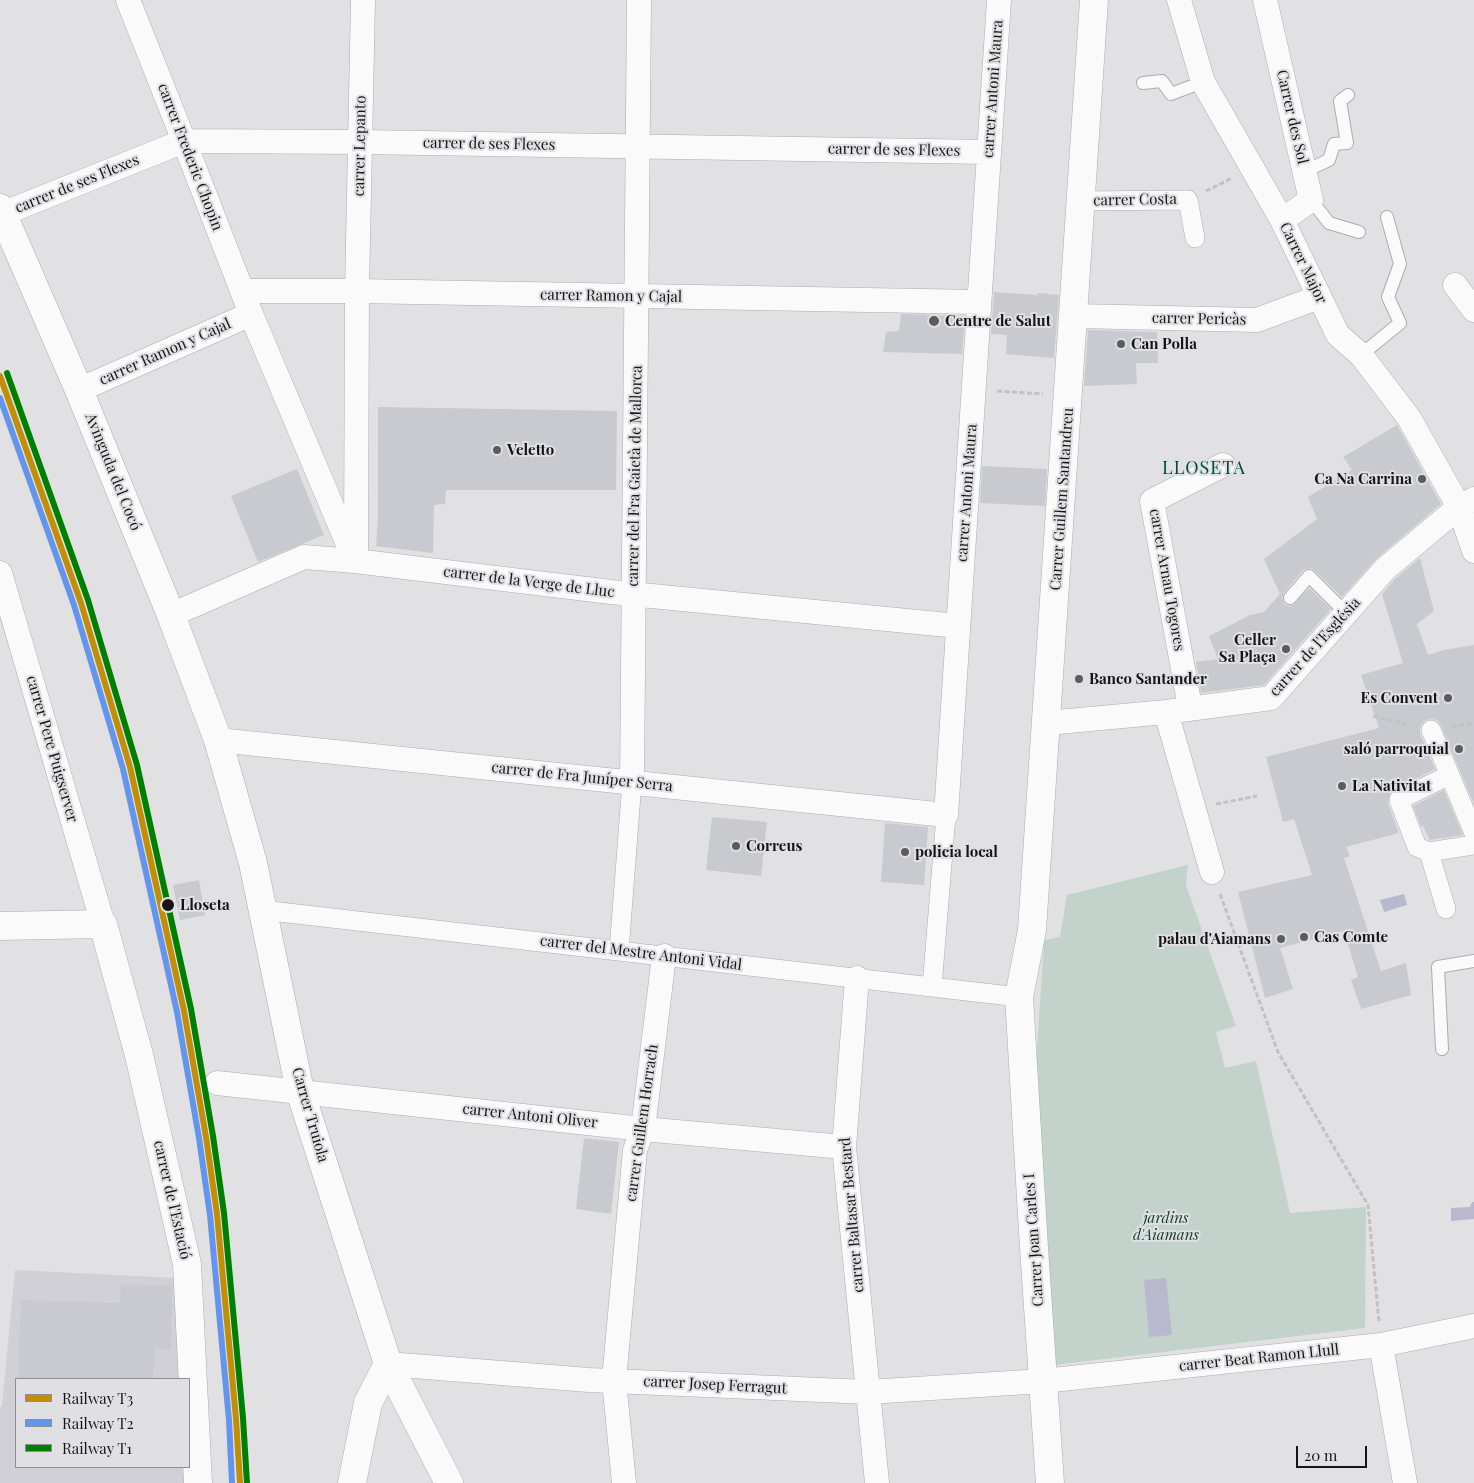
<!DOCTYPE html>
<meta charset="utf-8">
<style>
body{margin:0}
#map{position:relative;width:1474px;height:1483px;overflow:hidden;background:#e1e1e3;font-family:"Playfair Display",serif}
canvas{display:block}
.legend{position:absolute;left:15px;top:1378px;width:175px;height:90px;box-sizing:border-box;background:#e0e0e4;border:1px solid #8f8f92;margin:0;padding:6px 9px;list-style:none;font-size:15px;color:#151516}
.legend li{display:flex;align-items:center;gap:10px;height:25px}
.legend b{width:25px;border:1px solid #8f8f92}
.scale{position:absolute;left:1296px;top:1446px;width:71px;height:22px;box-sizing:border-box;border:2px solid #151516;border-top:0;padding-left:6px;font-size:15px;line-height:18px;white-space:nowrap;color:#151516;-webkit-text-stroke:4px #e0e0e4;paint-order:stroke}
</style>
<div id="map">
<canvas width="1474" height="1483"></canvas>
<ul class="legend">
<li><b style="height:6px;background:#c18e06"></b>Railway T3</li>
<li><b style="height:6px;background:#6495ed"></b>Railway T2</li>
<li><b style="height:6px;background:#008000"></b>Railway T1</li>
</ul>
<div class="scale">20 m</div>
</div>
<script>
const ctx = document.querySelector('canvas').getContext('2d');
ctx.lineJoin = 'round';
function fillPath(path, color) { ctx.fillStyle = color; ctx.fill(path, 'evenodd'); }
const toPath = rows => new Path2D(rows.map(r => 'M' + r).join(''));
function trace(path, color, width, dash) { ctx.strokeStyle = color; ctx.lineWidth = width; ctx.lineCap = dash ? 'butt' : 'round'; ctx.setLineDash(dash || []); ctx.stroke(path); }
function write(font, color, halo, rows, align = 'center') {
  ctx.font = font + ' "Playfair Display",serif'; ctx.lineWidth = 4; ctx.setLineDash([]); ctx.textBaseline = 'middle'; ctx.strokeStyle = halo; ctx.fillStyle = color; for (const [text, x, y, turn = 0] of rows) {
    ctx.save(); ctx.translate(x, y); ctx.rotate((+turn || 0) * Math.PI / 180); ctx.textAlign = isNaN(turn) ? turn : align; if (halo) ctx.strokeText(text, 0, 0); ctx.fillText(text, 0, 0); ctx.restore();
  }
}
fillPath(toPath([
 [15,1270,176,1278,181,1379,16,1379,16,1467,185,1467,186,1483,0,1483,0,1407,2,1406]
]), '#d0d0d6');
fillPath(toPath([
 [1188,865,1186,885,1236,1026,1216,1032,1225,1068,1256,1061,1290,1213,1366,1207,1365,1328,1054,1365,1033,1113,1044,940,1060,937,1067,895]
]), '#c4d2cc');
fillPath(toPath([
 [1404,894,1407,905,1384,912,1380,900],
 [1472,1202,1474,1202,1474,1219,1451,1221,1451,1208,1470,1207],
 [1166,1278,1172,1335,1149,1337,1144,1280]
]), '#b9b8cf');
fillPath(toPath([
 [994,292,1038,295,1038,293,1059,295,1054,358,1006,354,1007,335,991,334],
 [901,314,965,316,962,354,883,352,886,332,899,331],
 [1088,330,1157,332,1158,363,1136,363,1137,384,1084,386],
 [378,407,617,411,616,490,446,490,445,504,434,505,433,553,376,546,378,520],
 [1397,425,1441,504,1376,559,1342,597,1314,570,1310,568,1303,570,1284,593,1282,597,1284,604,1289,606,1293,605,1309,588,1331,609,1264,685,1201,693,1196,662,1218,659,1209,636,1250,615,1264,612,1280,594,1264,559,1317,519,1308,497,1352,470,1343,457],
 [982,466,1047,469,1045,506,980,503],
 [297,469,324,535,258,562,231,496],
 [1420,558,1434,611,1417,624,1428,655,1444,650,1474,645,1474,804,1441,726,1438,721,1433,719,1426,720,1422,723,1420,728,1420,734,1435,769,1394,790,1390,794,1388,804,1399,833,1346,847,1350,856,1344,858,1381,971,1406,963,1411,995,1361,1009,1351,980,1358,977,1344,931,1280,948,1293,989,1265,998,1238,892,1312,875,1294,819,1283,822,1266,757,1379,728,1361,675,1403,663,1382,594,1395,579],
 [1444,790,1463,835,1430,840,1423,826,1421,827,1413,806],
 [712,817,767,822,761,876,706,870],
 [885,823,928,827,924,885,881,882],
 [199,880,205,915,180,920,173,885],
 [584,1138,619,1142,611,1214,576,1209],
 [121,1284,172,1286,171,1349,154,1349,153,1379,18,1379,21,1300,120,1303]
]), '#c9c9d0');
const service = toPath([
 [1143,83,1162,81,1171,94,1203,82],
 [1305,171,1329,160,1334,144,1347,143,1340,101,1348,95],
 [1311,200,1329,223,1359,232],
 [1361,355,1400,323,1388,297,1400,264,1387,217],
 [1290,598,1309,576,1346,613],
 [1442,1049,1438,967,1474,961]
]);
const pedestrian = toPath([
 [1081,201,1188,200,1195,238],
 [1431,730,1474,833],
 [1449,775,1399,800,1417,847,1429,852,1474,845],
 [1429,852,1446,909],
 [262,910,1019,997],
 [619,951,632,782],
 [932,987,946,815]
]);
const minor = toPath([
 [128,0,184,141,251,314,355,561],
 [1179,0,1203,82,1282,220,1338,335,1361,355,1409,418,1459,507,1474,551],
 [1265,0,1311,200,1282,220],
 [2,214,184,141,360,142,989,152],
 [1455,285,1474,310],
 [242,291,357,291,979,302],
 [1074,316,1257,320,1319,297],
 [79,390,251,314],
 [356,553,357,291,363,0],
 [0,573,103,924],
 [171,615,304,557,355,561,611,592,958,626],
 [1190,707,1152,501,1223,465],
 [1166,712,1212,872],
 [1047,723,1166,712,1271,698,1385,569,1459,507,1474,499],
 [218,740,946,815,999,0],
 [632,782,639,0],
 [857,978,844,1147,877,1483],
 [217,1083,643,1129,844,1147],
 [1381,1345,1405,1483],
 [388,1364,589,1380,868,1392,1043,1381,1381,1345,1474,1326],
 [624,1483,614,1380,635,1150,643,1129,664,956]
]);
const tertiary = toPath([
 [0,926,103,924,139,1055,187,1264,198,1483],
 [352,1483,368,1403,388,1364],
 [1050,1483,1034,1248,1019,997,1032,930,1094,0]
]);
const secondary = toPath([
 [0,208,79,390,171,615,218,740,253,863,300,1091,388,1364,449,1483]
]);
trace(service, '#acacae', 14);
trace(pedestrian, '#acacae', 20);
trace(minor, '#acacae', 25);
trace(tertiary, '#acacae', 29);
trace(secondary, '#acacae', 29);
trace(toPath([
 [1206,191,1232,178],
 [997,391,1043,394],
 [1373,716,1411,725],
 [1452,727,1474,723],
 [1216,804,1257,796],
 [1220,894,1278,1052,1368,1205,1379,1322]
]), '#c2c2c2', 3, [5, 2.5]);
trace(service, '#fafafb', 12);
trace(pedestrian, '#fafafb', 19);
trace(minor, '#fafafb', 24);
trace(tertiary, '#fafafb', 28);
trace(secondary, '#fafafb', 28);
trace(toPath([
 [0,376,81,603,130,767,184,1011,206,1137,217,1214,236,1419,240,1483]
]), '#c18e06', 6);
trace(toPath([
 [0,398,74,605,123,769,177,1012,199,1138,210,1215,229,1420,232,1483]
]), '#6495ed', 6);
trace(toPath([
 [7,373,88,600,137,765,191,1009,213,1136,224,1213,243,1418,247,1483]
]), '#008000', 6);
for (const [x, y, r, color] of [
 [934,321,6,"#5c5c5e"],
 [1121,344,5,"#5c5c5e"],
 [497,450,5,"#5c5c5e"],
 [1422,479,5,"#5c5c5e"],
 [1286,649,5,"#5c5c5e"],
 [1079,679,5,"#5c5c5e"],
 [1448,698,5,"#5c5c5e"],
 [1459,749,5,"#5c5c5e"],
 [1342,786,5,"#5c5c5e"],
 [736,846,5,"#5c5c5e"],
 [905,852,5,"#5c5c5e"],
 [168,905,7,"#151516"],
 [1304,937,5,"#5c5c5e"],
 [1281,939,5,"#5c5c5e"]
]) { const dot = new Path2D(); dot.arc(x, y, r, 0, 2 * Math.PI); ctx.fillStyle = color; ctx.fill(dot); trace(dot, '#e0e0e4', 2); }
write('15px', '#151516', '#e0e0e4', [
 ["carrer Antoni Maura",993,89,-86],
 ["Carrer des Sol",1292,117,77],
 ["carrer de ses Flexes",489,144,1],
 ["carrer Lepanto",360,146,-89],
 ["carrer de ses Flexes",894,150,1],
 ["carrer Frederic Chopin",190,157,69],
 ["carrer de ses Flexes",77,184,-22],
 ["carrer Costa",1135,200,-1],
 ["Carrer Major",1303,263,64],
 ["carrer Ramon y Cajal",611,296,1],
 ["carrer Pericàs",1199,319,1],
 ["carrer Ramon y Cajal",165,352,-24],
 ["Avinguda del Cocó",113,472,68],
 ["carrer del Fra Gaietà de Mallorca",635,476,-89],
 ["carrer Antoni Maura",967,493,-86],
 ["Carrer Guillem Santandreu",1062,499,-86],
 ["carrer Arnau Togores",1167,580,80],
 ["carrer de la Verge de Lluc",529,582,7],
 ["carrer de l'Església",1315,647,-48],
 ["carrer Pere Puigserver",52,749,74],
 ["carrer de Fra Juníper Serra",582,777,6],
 ["carrer del Mestre Antoni Vidal",641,953,7],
 ["Carrer Truiola",310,1115,74],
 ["carrer Antoni Oliver",530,1116,6],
 ["carrer Guillem Horrach",642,1123,-82],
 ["carrer de l'Estació",172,1200,77],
 ["carrer Baltasar Bestard",852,1215,-95],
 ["Carrer Joan Carles I",1034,1240,-94],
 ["carrer Beat Ramon Llull",1259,1358,-6],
 ["carrer Josep Ferragut",715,1385,3]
]);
write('bold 15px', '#151516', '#e0e0e4', [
 ["Centre de Salut",945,321],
 ["Can Polla",1131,344],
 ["Veletto",507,450],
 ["Ca Na Carrina",1412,479,"right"],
 ["Celler",1276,640,"right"],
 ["Sa Plaça",1276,657,"right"],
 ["Banco Santander",1089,679],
 ["Es Convent",1438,698,"right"],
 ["saló parroquial",1449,749,"right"],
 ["La Nativitat",1352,786],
 ["Correus",746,846],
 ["policia local",915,852],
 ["Cas Comte",1314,937],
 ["palau d'Aiamans",1271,939,"right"]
], 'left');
write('bold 15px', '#151516', '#e0e0e4', [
 ["Lloseta",180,905]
], 'left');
write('italic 15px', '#10402d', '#e0e0e4', [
 ["jardins",1166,1218],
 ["d'Aiamans",1166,1235]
]);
ctx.letterSpacing = '1px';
write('18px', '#024e35', '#e0e0e4', [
 ["LLOSETA",1204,468]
]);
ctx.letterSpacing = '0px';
</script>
